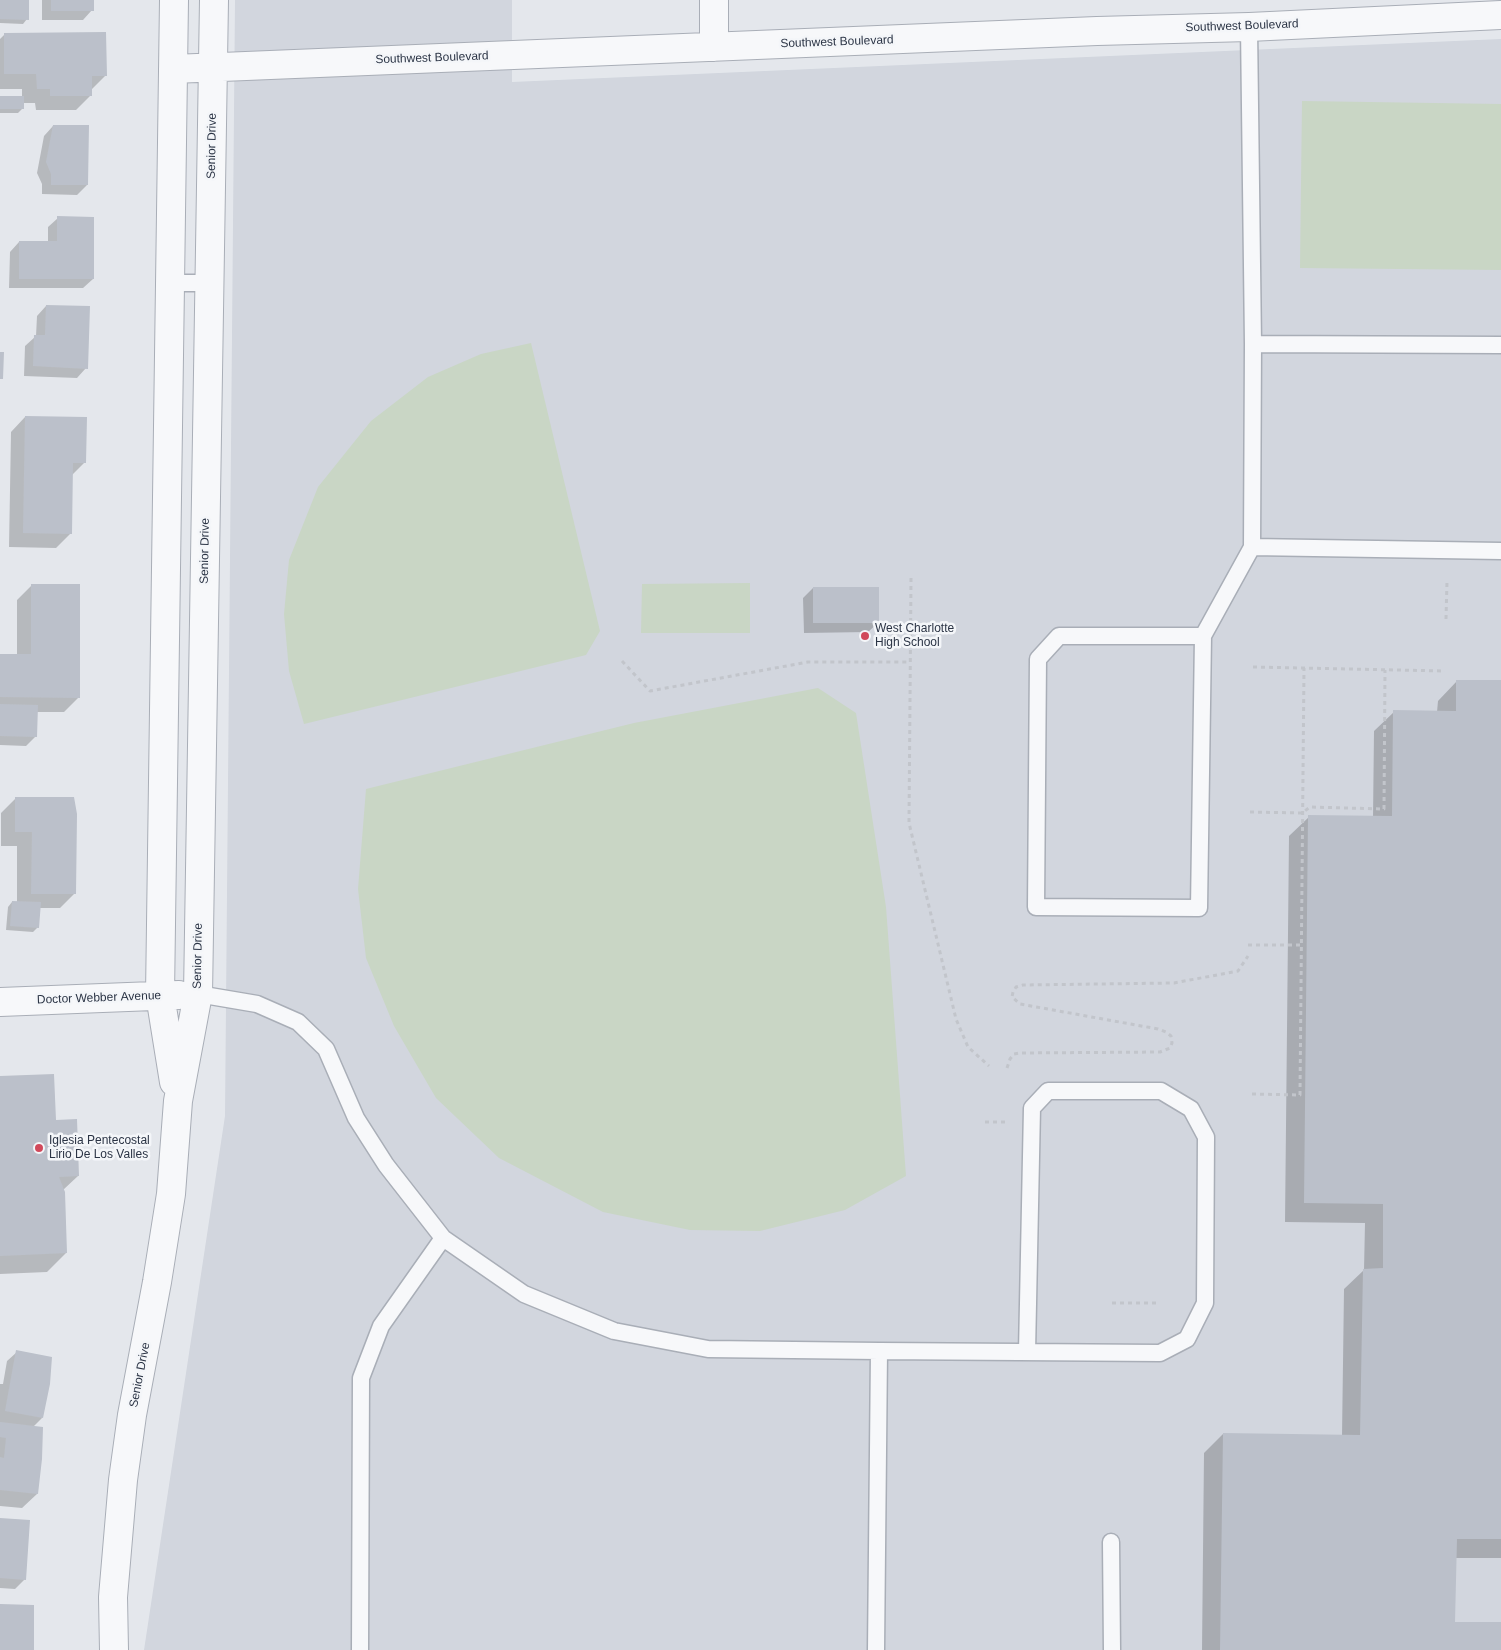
<!DOCTYPE html>
<style>
body{margin:0}
canvas{display:block;background:#e4e7ec}
</style>
<canvas width="1501" height="1650"></canvas>
<script>
const ctx = document.querySelector('canvas').getContext('2d');
ctx.lineJoin = 'round';
function fillPath(path, color) { ctx.fillStyle = color; ctx.fill(path, 'evenodd'); }
const toPath = rows => new Path2D(rows.map(r => 'M' + r).join(''));
function trace(path, color, width, dash) { ctx.strokeStyle = color; ctx.lineWidth = width; ctx.lineCap = dash ? 'butt' : 'round'; ctx.setLineDash(dash || []); ctx.stroke(path); }
function write(font, color, halo, rows, align = 'center') {
  ctx.font = font + ' Helvetica,sans-serif'; ctx.lineWidth = 5; ctx.setLineDash([]); ctx.textBaseline = 'middle'; ctx.strokeStyle = halo; ctx.fillStyle = color; for (const [text, x, y, turn = 0] of rows) {
    ctx.save(); ctx.translate(x, y); ctx.rotate((+turn || 0) * Math.PI / 180); ctx.textAlign = isNaN(turn) ? turn : align; if (halo) ctx.strokeText(text, 0, 0); ctx.fillText(text, 0, 0); ctx.restore();
  }
}
fillPath(toPath([
 [235,0,512,0,512,82,1501,39,1501,1650,144,1650,225,1116]
]), '#d2d6de');
fillPath(toPath([
 [1302,101,1501,104,1501,270,1300,268],
 [531,343,600,631,586,655,304,724,289,671,284,614,289,560,318,487,371,421,428,377,481,354],
 [750,583,750,633,641,633,642,584],
 [818,688,856,713,886,907,906,1176,845,1210,760,1231,690,1230,603,1212,499,1158,436,1098,394,1026,366,958,358,889,366,789,634,723]
]), '#c9d6c5');
fillPath(toPath([
 [42,0,92,0,92,10,83,20,42,20],
 [0,1,27,19,23,24,0,23],
 [5,34,106,75,91,90,91,95,76,110,36,110,35,103,22,103,22,109,18,113,0,113,0,98,22,98,22,89,0,89,0,39],
 [53,126,87,185,77,195,42,194,42,184,37,173,44,136],
 [58,218,93,279,83,288,9,288,10,252,19,242,48,242,48,227],
 [46,306,86,368,77,378,24,376,25,346,36,336,37,316],
 [25,417,85,462,71,476,71,533,56,548,9,547,11,432],
 [32,585,79,697,64,712,36,712,36,736,26,746,0,745,0,656,17,655,17,600],
 [813,588,878,623,868,632,804,633,803,598],
 [1457,681,1501,682,1501,1558,1455,1558,1454,1623,1501,1623,1501,1650,1202,1650,1204,1453,1223,1434,1342,1436,1344,1289,1364,1270,1365,1223,1285,1222,1289,836,1309,817,1373,818,1374,731,1394,712,1437,712,1438,701],
 [16,798,75,893,60,908,39,908,38,927,33,932,6,930,8,907,12,902,17,903,17,846,1,846,1,813],
 [0,1078,55,1121,78,1176,63,1190,66,1253,47,1272,0,1274],
 [17,1352,42,1418,33,1427,37,1494,22,1508,0,1506,0,1384,3,1384,7,1361],
 [0,1519,25,1579,15,1589,0,1588]
]), '#0003');
fillPath(toPath([
 [0,0,29,0,29,20,0,19],
 [51,0,94,0,94,11,51,11],
 [106,32,107,76,92,76,92,96,50,96,50,89,37,89,36,74,4,74,4,33],
 [0,96,24,96,24,109,0,109],
 [53,125,89,125,88,185,51,185,51,174,46,162],
 [57,216,94,217,94,279,19,279,19,241,57,241],
 [46,305,90,306,88,369,33,366,34,335,45,335],
 [0,352,4,352,3,379,0,379],
 [25,416,87,417,86,463,73,463,72,534,23,533],
 [31,584,80,584,80,698,0,697,0,654,31,654],
 [813,587,879,587,879,623,813,623],
 [1456,680,1501,680,1501,1539,1457,1539,1455,1622,1501,1622,1501,1650,1220,1650,1223,1433,1360,1435,1363,1269,1383,1268,1383,1204,1304,1203,1308,815,1392,816,1393,710,1456,711],
 [0,704,38,705,37,737,0,736],
 [15,797,74,797,77,814,76,894,31,894,32,832,15,832],
 [12,901,41,902,39,928,10,926],
 [54,1074,56,1120,77,1119,79,1176,59,1177,65,1192,67,1253,0,1256,0,1076],
 [16,1350,52,1357,50,1384,43,1418,5,1411],
 [0,1422,43,1427,42,1459,38,1494,0,1490,0,1457,4,1458,6,1438,0,1437],
 [0,1518,30,1520,26,1580,0,1578],
 [0,1604,34,1605,34,1650,0,1650]
]), '#bbc0ca');
const lane = toPath([
 [1249,27,1253,344,1501,345],
 [170,283,209,283],
 [1252,547,1501,551],
 [1203,636,1059,636,1038,659,1036,907,1199,908,1203,636,1252,547,1253,344],
 [198,994,257,1004,298,1022,326,1049,356,1118,386,1165,443,1238,524,1294,614,1331,708,1349,879,1351,1160,1353,1187,1339,1205,1303,1206,1137,1191,1109,1161,1091,1048,1091,1032,1108,1027,1352],
 [1111,1542,1112,1650],
 [360,1650,361,1378,381,1326,443,1238],
 [876,1650,879,1351]
]);
const street = toPath([
 [174,0,160,995,174,1082],
 [714,47,714,0],
 [173,69,1097,31,1249,27,1501,15],
 [0,1002,179,995],
 [114,1650,113,1597,123,1480,132,1415,157,1282,171,1194,178,1101,198,994,214,0]
]);
trace(lane, '#a9aeb7', 19);
trace(street, '#a9aeb7', 30);
trace(toPath([
 [911,578,909,823,956,1019,968,1047,989,1066],
 [1446,619,1447,581],
 [622,661,650,691,808,662,910,662],
 [1253,667,1445,671],
 [1250,812,1302,813,1310,807,1384,809,1385,670],
 [1248,945,1301,945],
 [1007,1068,1010,1059,1014,1054,1020,1053,1160,1052,1170,1048,1172,1043,1171,1036,1166,1032,1158,1029,1020,1004,1012,997,1013,992,1016,987,1023,985,1174,983,1238,971,1248,956],
 [1252,1094,1300,1095,1304,668],
 [985,1122,1009,1122],
 [1112,1303,1159,1303]
]), '#c2c5cb', 3, [4, 4]);
trace(lane, '#f7f8fa', 16);
trace(street, '#f7f8fa', 28);
for (const [x, y, r, color] of [
 [865,636,5,"#d1495b"],
 [39,1148,5,"#d1495b"]
]) { const dot = new Path2D(); dot.arc(x, y, r, 0, 2 * Math.PI); ctx.fillStyle = color; ctx.fill(dot); trace(dot, '#f4f6f9', 2); }
write('12px', '#2b3445', '#f4f6f9', [
 ["Southwest Boulevard",1242,26,-2],
 ["Southwest Boulevard",837,42,-2],
 ["Southwest Boulevard",432,58,-2],
 ["Senior Drive",212,146,-89],
 ["Senior Drive",205,551,-89],
 ["Senior Drive",198,956,-89],
 ["Doctor Webber Avenue",99,998,-2],
 ["Senior Drive",140,1375,-79]
]);
write('12px', '#2b3445', '#f4f6f9', [
 ["West Charlotte",875,629],
 ["High School",875,643],
 ["Iglesia Pentecostal",49,1141],
 ["Lirio De Los Valles",49,1155]
], 'left');
</script>
